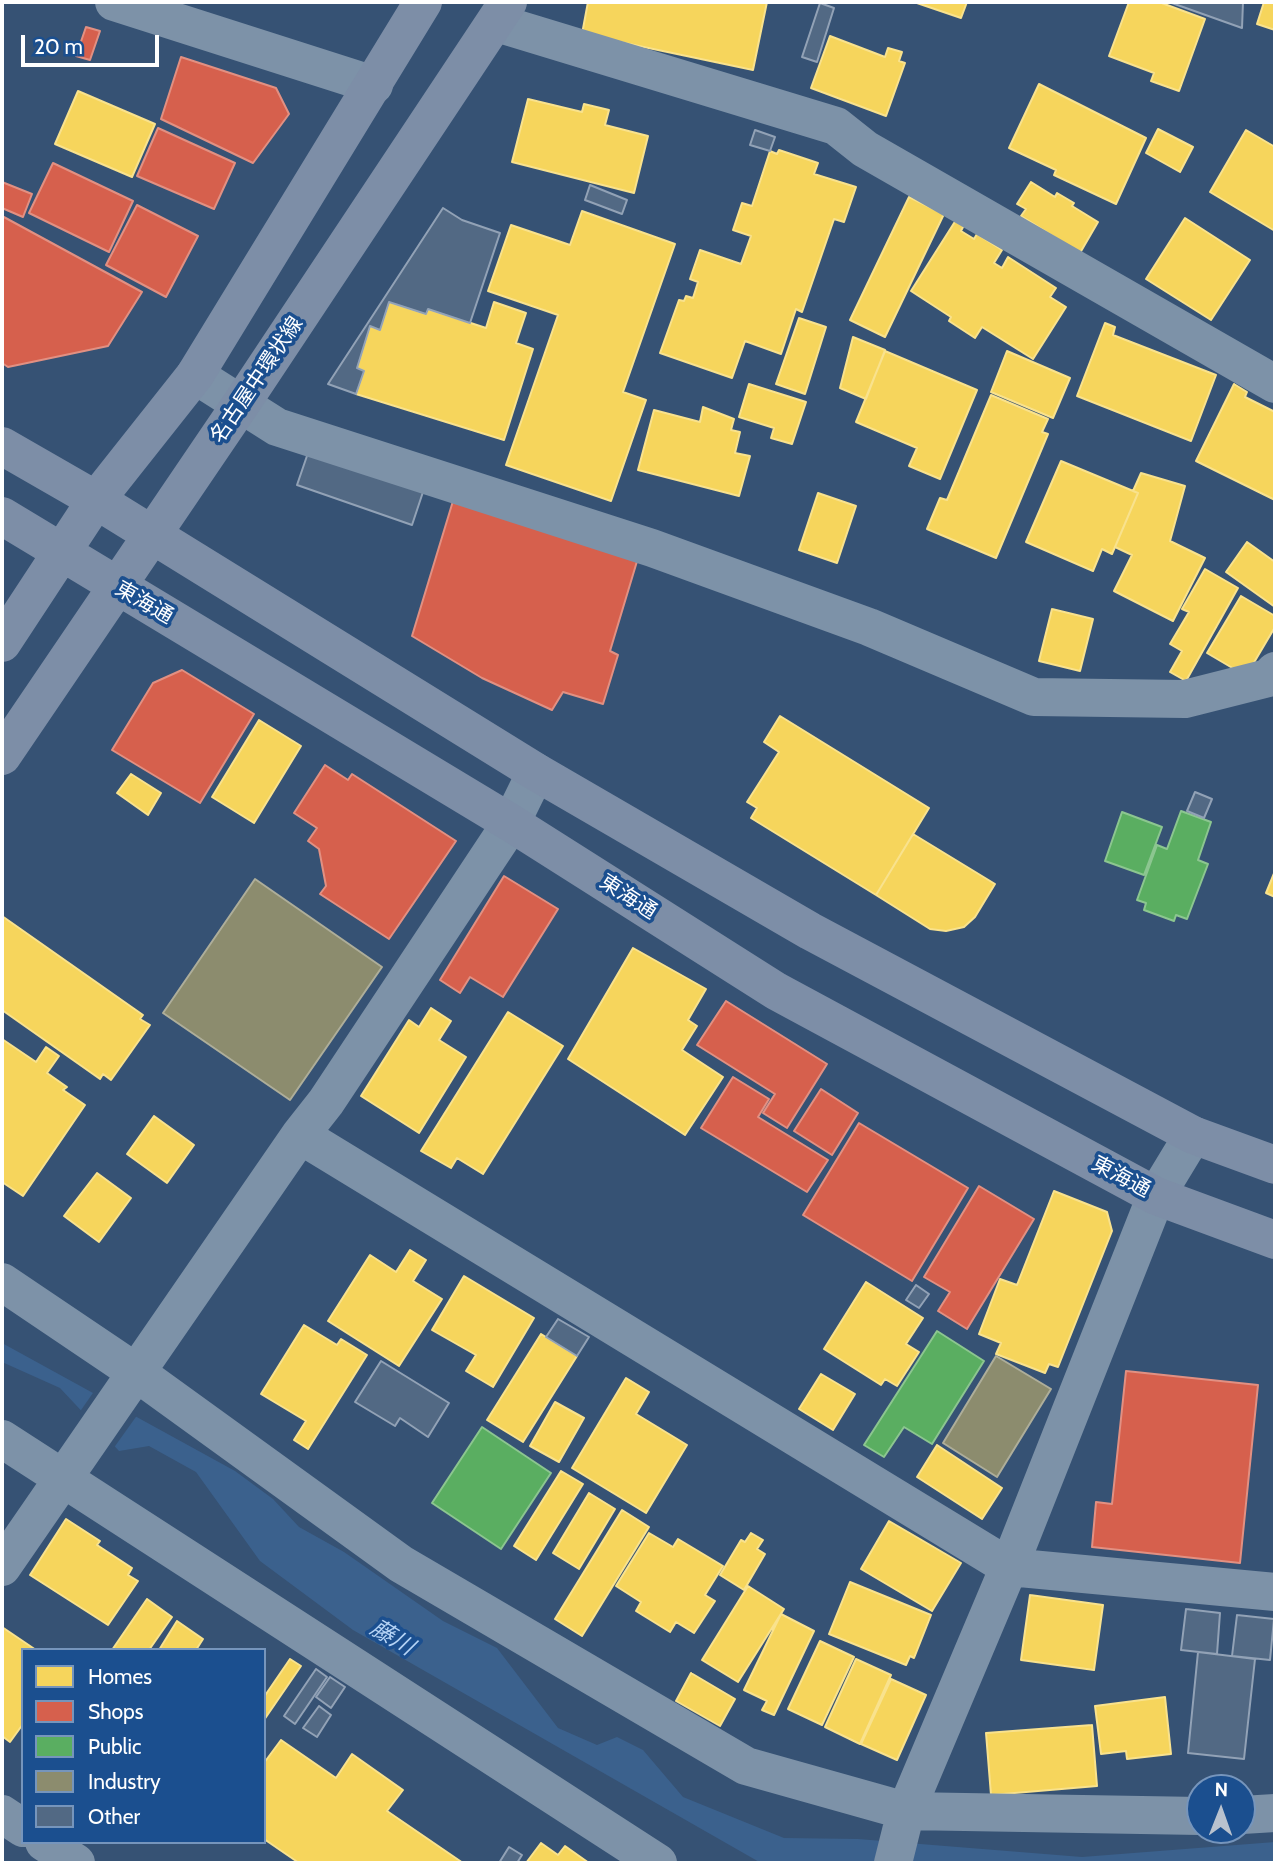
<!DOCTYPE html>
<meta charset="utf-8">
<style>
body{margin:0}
#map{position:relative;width:1277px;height:1865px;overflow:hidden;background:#365274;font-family:Cabin,sans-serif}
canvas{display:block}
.frame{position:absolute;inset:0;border:4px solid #fff;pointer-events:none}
.legend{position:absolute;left:21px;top:1648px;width:245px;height:196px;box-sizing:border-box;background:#1b4f8f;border:2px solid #7695bc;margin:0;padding:9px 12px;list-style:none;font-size:21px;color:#fff}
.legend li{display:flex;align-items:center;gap:14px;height:35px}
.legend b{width:35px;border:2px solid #7695bc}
.north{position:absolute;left:1186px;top:1774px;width:70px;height:70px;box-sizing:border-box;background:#1b4f8f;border:2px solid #7695bc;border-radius:50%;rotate:1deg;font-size:19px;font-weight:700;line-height:28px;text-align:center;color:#fff}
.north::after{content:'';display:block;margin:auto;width:24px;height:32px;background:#b9c2ce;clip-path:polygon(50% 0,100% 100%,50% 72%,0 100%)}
.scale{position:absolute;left:21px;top:35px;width:138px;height:32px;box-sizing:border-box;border:4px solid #fff;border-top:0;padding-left:9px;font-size:21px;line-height:24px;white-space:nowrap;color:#fff;-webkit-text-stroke:5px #1b4f8f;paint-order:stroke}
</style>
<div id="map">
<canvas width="1277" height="1865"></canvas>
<div class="frame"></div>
<ul class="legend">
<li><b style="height:19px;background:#f6d55c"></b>Homes</li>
<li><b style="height:19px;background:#d6604d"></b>Shops</li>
<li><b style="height:19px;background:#5aae61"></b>Public</li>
<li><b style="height:19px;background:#8c8c6e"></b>Industry</li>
<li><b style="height:19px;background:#526984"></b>Other</li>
</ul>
<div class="north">N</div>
<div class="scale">20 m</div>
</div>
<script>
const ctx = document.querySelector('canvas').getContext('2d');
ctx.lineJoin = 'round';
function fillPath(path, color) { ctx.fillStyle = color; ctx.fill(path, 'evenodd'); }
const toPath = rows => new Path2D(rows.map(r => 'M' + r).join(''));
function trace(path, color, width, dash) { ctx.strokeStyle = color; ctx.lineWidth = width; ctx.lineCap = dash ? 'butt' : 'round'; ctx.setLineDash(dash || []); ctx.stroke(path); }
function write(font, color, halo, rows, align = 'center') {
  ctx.font = font + ' Cabin,"Noto Sans JP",sans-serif'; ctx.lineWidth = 7; ctx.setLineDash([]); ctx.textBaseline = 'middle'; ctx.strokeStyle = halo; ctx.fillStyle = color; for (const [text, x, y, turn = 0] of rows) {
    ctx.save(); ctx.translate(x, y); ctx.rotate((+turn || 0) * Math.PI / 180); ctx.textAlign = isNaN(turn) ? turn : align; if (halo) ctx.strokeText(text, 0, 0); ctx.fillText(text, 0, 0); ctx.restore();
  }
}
fillPath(toPath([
 [2,1343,235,1471,273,1499,299,1527,344,1552,443,1621,497,1648,558,1728,597,1745,617,1737,643,1750,683,1797,784,1838,858,1839,1082,1857,1275,1842,1275,1863,761,1863,353,1630,260,1561,196,1472,149,1446,119,1451,60,1388,2,1362]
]), '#3b618d');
fillPath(toPath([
 [95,1390,138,1414,113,1449,79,1413]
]), '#365274');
const homes = toPath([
 [588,2,767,2,753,70,582,34,588,2],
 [914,2,967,2,961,18,914,2],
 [1129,2,1159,2,1205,19,1179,91,1151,81,1154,73,1109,56,1129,2],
 [1264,2,1275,2,1275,30,1257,24,1264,2],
 [830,36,885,57,888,48,902,52,899,61,905,63,886,116,811,88,830,36],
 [1039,84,1146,138,1116,204,1054,175,1056,170,1009,148,1039,84],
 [78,91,155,124,132,177,55,144,78,91],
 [528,99,582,112,584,104,609,110,605,125,648,136,634,193,512,162,528,99],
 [1158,129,1193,147,1180,172,1146,153,1158,129],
 [1246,130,1275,147,1275,231,1210,192,1246,130],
 [779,150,818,163,814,174,856,187,844,222,834,219,802,312,796,309,781,354,745,341,732,378,660,353,679,300,684,301,686,296,693,298,698,282,690,279,700,250,741,264,751,236,733,230,742,203,752,206,770,151,777,154,779,150],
 [1031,182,1055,197,1057,193,1074,203,1072,206,1098,222,1080,253,1021,216,1026,209,1017,204,1031,182],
 [909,197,944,214,885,337,850,320,909,197],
 [582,211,675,244,623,392,646,400,611,501,506,465,558,315,488,291,511,225,570,245,582,211],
 [1185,218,1250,260,1211,320,1146,279,1185,218],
 [956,220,964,225,961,231,974,239,977,234,1002,250,994,263,1002,268,1008,257,1056,288,1050,297,1066,307,1033,359,982,327,975,338,949,321,951,317,911,291,956,220],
 [389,302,426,314,428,309,486,328,494,302,526,313,516,343,533,349,504,440,356,394,364,371,357,368,370,326,380,330,389,302],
 [799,318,826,327,805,394,776,384,799,318],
 [1105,323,1115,327,1113,335,1216,375,1191,441,1077,396,1105,323],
 [853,337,885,350,866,399,840,388,853,337],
 [885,351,977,390,940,479,909,466,917,448,856,422,885,351],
 [1007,351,1070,378,1053,418,991,392,1007,351],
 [749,384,806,402,792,444,771,438,774,428,739,417,749,384],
 [1234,384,1247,392,1245,397,1275,412,1275,500,1196,461,1234,384],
 [991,395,1048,419,1042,432,1048,434,996,558,927,529,940,498,947,500,991,395],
 [703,407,734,419,731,430,740,432,735,453,750,456,739,496,638,470,654,410,700,422,703,407],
 [1061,461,1138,493,1112,554,1102,549,1093,571,1026,542,1061,461],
 [1141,473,1185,486,1170,541,1205,558,1173,621,1114,591,1132,555,1115,547,1138,493,1133,491,1141,473],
 [818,493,856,506,837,563,799,550,818,493],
 [1247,542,1275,562,1275,607,1226,572,1247,542],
 [1205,569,1238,588,1186,681,1170,672,1182,651,1170,644,1189,612,1182,609,1205,569],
 [1241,596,1275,616,1275,627,1246,676,1207,653,1241,596],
 [1052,609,1093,619,1080,671,1039,661,1052,609],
 [780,716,929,808,876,895,751,818,757,808,747,802,779,752,764,742,780,716],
 [259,720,301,746,254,823,212,797,259,720],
 [131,774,161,793,148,815,117,793,131,774],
 [913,834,995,884,975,917,964,927,946,931,930,929,876,895,913,834],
 [1275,871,1275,897,1266,893,1275,871],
 [2,916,143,1015,140,1019,150,1025,111,1080,103,1074,100,1079,2,1010,2,916],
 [633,948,706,989,688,1020,697,1026,682,1050,723,1077,685,1135,568,1059,633,948],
 [431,1008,451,1021,439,1040,466,1057,419,1133,361,1096,409,1020,419,1027,431,1008],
 [508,1012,563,1046,483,1174,457,1158,451,1168,421,1151,508,1012],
 [2,1039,36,1062,46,1047,59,1056,47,1073,67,1087,63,1090,85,1105,23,1196,2,1182,2,1039],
 [154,1116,194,1145,167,1183,127,1154,154,1116],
 [97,1173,131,1198,99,1242,64,1216,97,1173],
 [1054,1191,1107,1212,1112,1231,1058,1367,1049,1364,1045,1373,996,1354,1001,1343,979,1334,1000,1279,1017,1285,1054,1191],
 [410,1250,426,1260,413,1281,442,1299,399,1366,328,1321,370,1255,396,1272,410,1250],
 [464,1276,534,1318,493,1387,466,1371,476,1355,432,1330,464,1276],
 [866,1282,923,1318,906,1344,919,1352,897,1386,885,1379,881,1385,824,1349,866,1282],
 [304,1325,337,1345,341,1339,367,1355,308,1449,294,1440,306,1421,261,1394,304,1325],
 [541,1334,577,1356,523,1442,487,1420,541,1334],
 [821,1374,855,1394,833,1430,799,1409,821,1374],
 [626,1378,649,1392,636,1414,687,1445,646,1513,572,1468,626,1378],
 [555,1402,584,1418,559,1462,530,1446,555,1402],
 [937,1445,1002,1488,982,1519,917,1477,937,1445],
 [561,1471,583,1484,536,1560,514,1546,561,1471],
 [589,1493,615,1509,579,1569,553,1553,589,1493],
 [622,1510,649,1527,582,1636,555,1619,622,1510],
 [66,1519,100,1541,97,1545,132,1568,128,1575,138,1581,108,1625,30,1575,66,1519],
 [889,1521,961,1563,932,1611,861,1569,889,1521],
 [649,1533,673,1547,678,1539,723,1566,705,1595,715,1601,694,1633,676,1622,670,1632,636,1611,641,1602,616,1586,649,1533],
 [751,1533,763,1540,757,1549,765,1554,744,1590,720,1575,741,1540,745,1542,751,1533],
 [850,1582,931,1615,914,1658,910,1656,906,1665,829,1634,850,1582],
 [748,1586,784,1609,738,1682,702,1660,748,1586],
 [1030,1595,1103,1605,1094,1670,1021,1660,1030,1595],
 [147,1599,172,1617,149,1650,112,1650,147,1599],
 [781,1614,814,1631,774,1715,762,1710,767,1701,744,1690,781,1614],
 [177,1621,203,1639,196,1650,159,1650,177,1621],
 [2,1627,36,1650,23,1650,23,1724,10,1742,2,1736,2,1627],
 [820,1641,854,1657,822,1725,788,1709,820,1641],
 [290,1659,301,1666,264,1720,264,1697,290,1659],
 [856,1659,891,1675,860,1744,825,1727,856,1659],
 [691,1673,735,1699,720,1726,676,1701,691,1673],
 [891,1679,926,1695,897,1760,861,1744,891,1679],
 [1165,1697,1171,1754,1127,1759,1126,1751,1101,1754,1095,1706,1165,1697],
 [1092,1725,1097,1786,991,1795,986,1733,1092,1725],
 [281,1740,336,1778,352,1754,403,1790,387,1811,463,1863,299,1863,264,1839,264,1763,281,1740],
 [541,1843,558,1855,565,1846,589,1863,526,1863,541,1843]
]);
fillPath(homes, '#f6d55c');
trace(homes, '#f9e28d', 2);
const shops = toPath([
 [86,27,100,31,90,60,76,56,86,27],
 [181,57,276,88,289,114,253,163,161,119,181,57],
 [158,128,235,163,214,209,137,176,158,128],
 [53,163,133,201,109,252,29,213,53,163],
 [2,182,32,194,23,217,2,208,2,182],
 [137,205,198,236,166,297,106,265,137,205],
 [2,216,142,292,108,346,8,367,2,363,2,216],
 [453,501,638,558,610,651,618,655,603,704,563,692,552,710,482,678,412,636,453,501],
 [182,670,254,714,200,803,112,750,153,683,182,670],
 [325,765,348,780,352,774,456,841,389,939,320,894,326,886,319,849,308,841,317,828,294,813,325,765],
 [504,876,558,909,503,997,470,977,460,993,440,980,504,876],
 [726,1001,827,1064,787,1128,763,1113,775,1094,697,1045,726,1001],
 [733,1077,769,1099,758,1117,828,1160,807,1192,701,1128,733,1077],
 [821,1089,858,1113,832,1155,794,1131,821,1089],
 [859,1123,968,1188,912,1281,803,1215,859,1123],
 [979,1186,1034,1219,967,1329,938,1311,950,1292,924,1277,979,1186],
 [1126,1371,1258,1385,1240,1563,1092,1547,1096,1502,1112,1504,1126,1371]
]);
fillPath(shops, '#d6604d');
trace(shops, '#e29082', 2);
const public = toPath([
 [1181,811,1211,822,1198,860,1208,864,1187,919,1176,915,1174,921,1144,910,1146,903,1137,900,1157,845,1167,849,1181,811],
 [1122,812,1162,827,1144,875,1105,861,1122,812],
 [937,1331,984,1361,932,1444,904,1427,884,1457,864,1445,937,1331],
 [482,1427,551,1473,501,1549,432,1503,482,1427]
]);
fillPath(public, '#5aae61');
trace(public, '#8cc690', 2);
const industry = toPath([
 [255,879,382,967,290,1100,163,1013,255,879],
 [996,1356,1051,1389,997,1477,943,1443,996,1356]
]);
fillPath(industry, '#8c8c6e');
trace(industry, '#aeae9a', 2);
const building = toPath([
 [1169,2,1243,2,1242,28,1169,2],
 [820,3,834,8,817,62,802,57,820,3],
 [755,130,775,137,770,151,750,145,755,130],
 [590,185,627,200,622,214,585,200,590,185],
 [443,208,462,220,500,233,470,323,428,309,426,314,389,302,380,330,370,326,357,368,364,371,356,394,328,384,443,208],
 [309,450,423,492,412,525,297,485,309,450],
 [1195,792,1212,799,1204,818,1187,811,1195,792],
 [916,1285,929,1294,919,1308,906,1300,916,1285],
 [558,1319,589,1337,577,1356,546,1337,558,1319],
 [381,1361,449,1403,428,1437,400,1418,395,1426,355,1402,381,1361],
 [1186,1609,1220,1613,1217,1654,1181,1650,1186,1609],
 [1237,1615,1274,1619,1270,1660,1232,1656,1237,1615],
 [1198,1652,1255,1659,1244,1759,1188,1753,1198,1652],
 [316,1669,327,1677,295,1724,284,1716,316,1669],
 [330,1677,345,1687,331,1708,316,1697,330,1677],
 [319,1706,331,1715,317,1737,303,1728,319,1706],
 [509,1847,522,1855,517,1863,499,1863,509,1847]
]);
fillPath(building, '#526984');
trace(building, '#92a2b6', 2);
trace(toPath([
 [114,2,374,85],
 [497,23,836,126,865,149,1275,384],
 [195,375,277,427,652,548,869,627,1034,697,1185,699,1268,678,1275,671],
 [300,1135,1009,1567,1275,1592],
 [2,1282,137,1373,401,1564,746,1766,906,1811,1200,1816],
 [2,1439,658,1863],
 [2,1567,300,1135,326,1102,511,823,536,772],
 [2,1814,23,1828],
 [1242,1815,1275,1813],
 [44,1842,76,1863],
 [893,1863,906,1811,1009,1567,1156,1196,1193,1135]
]), '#7d92a8', 38);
trace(toPath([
 [2,446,96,500,536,772,810,931,1193,1135,1275,1165],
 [2,516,511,823,776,991,1156,1196,1275,1240],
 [2,643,96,500,195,375,423,2],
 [2,756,245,398,508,2]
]), '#7d8ea7', 38);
write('21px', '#fff', '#1b4f8f', [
 ["名古屋中環状線",257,380,-56],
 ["東海通",144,603,30],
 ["東海通",628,897,33],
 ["東海通",1121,1177,28]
]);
write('italic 23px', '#b5d3f5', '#1b4f8f', [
 ["藤川",392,1638,31]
]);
</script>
